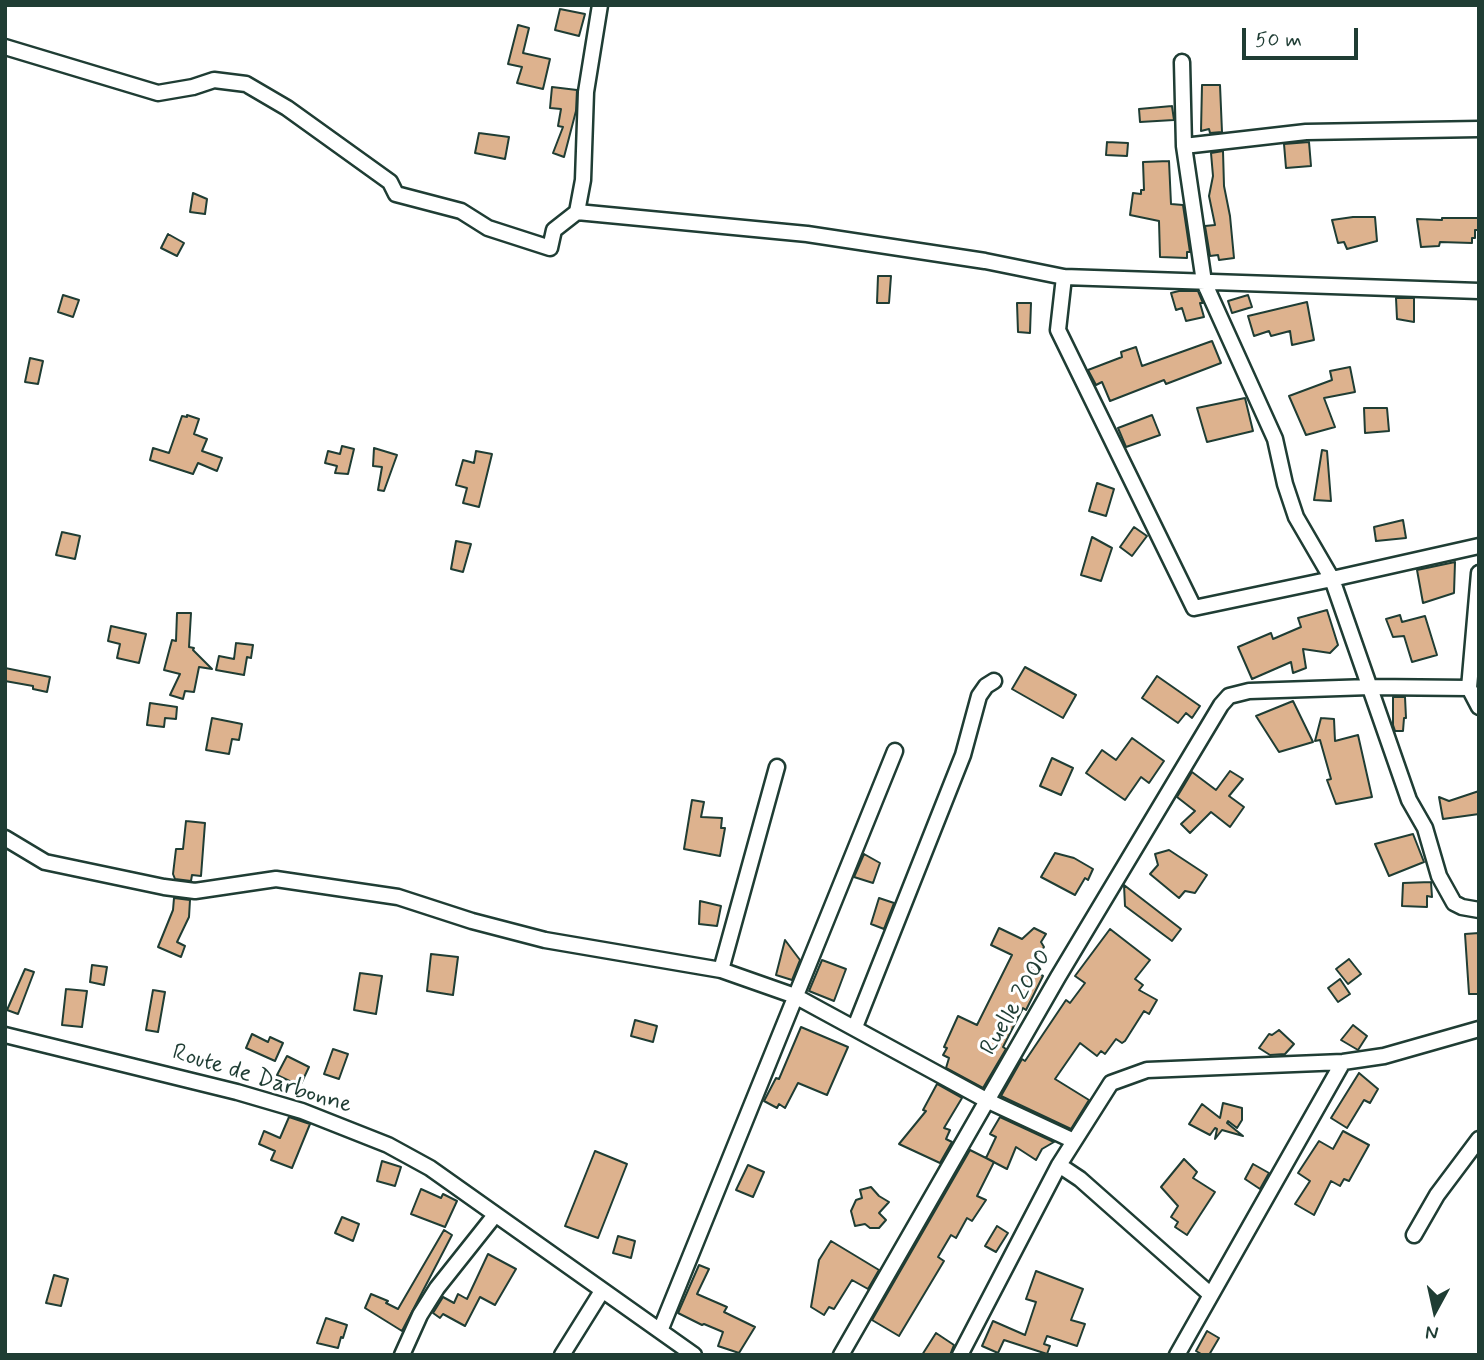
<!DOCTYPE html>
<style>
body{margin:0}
#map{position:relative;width:1484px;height:1360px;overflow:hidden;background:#fff;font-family:Mynerve,sans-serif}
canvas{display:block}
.frame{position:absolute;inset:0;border:7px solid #1f3d34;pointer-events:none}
.north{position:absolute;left:1400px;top:1276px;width:70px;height:70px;-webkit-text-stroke:5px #fff;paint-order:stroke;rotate:188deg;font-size:19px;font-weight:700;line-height:28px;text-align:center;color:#1f3d34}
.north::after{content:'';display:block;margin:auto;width:24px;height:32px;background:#1f3d34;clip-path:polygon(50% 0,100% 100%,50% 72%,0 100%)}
.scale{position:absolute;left:1242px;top:28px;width:116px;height:32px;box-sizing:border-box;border:4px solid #1f3d34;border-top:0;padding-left:9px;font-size:21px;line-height:24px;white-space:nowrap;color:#1f3d34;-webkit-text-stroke:5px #fff;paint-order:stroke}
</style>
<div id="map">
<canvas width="1484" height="1360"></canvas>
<div class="frame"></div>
<div class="north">N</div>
<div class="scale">50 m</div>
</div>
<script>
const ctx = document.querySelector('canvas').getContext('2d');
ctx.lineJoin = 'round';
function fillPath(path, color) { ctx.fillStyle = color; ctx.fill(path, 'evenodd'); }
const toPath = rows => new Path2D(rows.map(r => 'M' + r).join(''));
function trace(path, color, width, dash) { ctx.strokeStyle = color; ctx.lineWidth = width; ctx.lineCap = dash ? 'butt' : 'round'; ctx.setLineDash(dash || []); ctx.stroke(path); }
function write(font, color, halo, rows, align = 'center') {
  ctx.font = font + ' Mynerve,sans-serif'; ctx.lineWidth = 6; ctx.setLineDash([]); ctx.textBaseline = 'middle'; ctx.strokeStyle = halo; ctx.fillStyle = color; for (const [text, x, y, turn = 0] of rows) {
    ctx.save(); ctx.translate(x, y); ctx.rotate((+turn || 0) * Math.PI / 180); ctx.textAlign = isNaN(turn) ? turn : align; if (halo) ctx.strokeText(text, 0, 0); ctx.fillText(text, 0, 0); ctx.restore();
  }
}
const building = toPath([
 [560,9,585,14,579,36,555,30,560,9],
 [518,25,529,28,523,53,550,59,543,89,517,83,522,67,508,64,518,25],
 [1202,85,1220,85,1222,132,1210,133,1209,129,1201,131,1202,85],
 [552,87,577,90,576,111,564,157,553,153,563,127,558,126,561,109,550,108,552,87],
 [1172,106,1174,120,1140,122,1139,109,1172,106],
 [479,133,509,137,505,159,475,153,479,133],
 [1107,142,1128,143,1127,156,1106,155,1107,142],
 [1309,142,1311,166,1286,168,1284,144,1309,142],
 [1223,151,1224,186,1230,216,1234,258,1219,260,1218,255,1210,256,1205,226,1215,225,1209,196,1213,176,1211,153,1223,151],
 [1169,161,1171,204,1183,205,1190,252,1187,252,1187,258,1160,257,1159,221,1130,215,1133,193,1141,194,1141,190,1144,190,1143,162,1169,161],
 [193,193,207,199,205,214,190,212,193,193],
 [1353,217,1375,217,1377,241,1347,249,1344,242,1338,243,1332,220,1353,217],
 [1442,218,1479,218,1479,230,1475,230,1475,238,1472,238,1472,243,1440,242,1439,246,1421,247,1417,219,1442,220,1442,218],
 [168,234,184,243,177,256,161,248,168,234],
 [878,276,891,276,889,303,877,303,878,276],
 [1179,291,1198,291,1203,303,1200,303,1204,317,1186,321,1182,308,1176,310,1171,293,1179,291],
 [63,295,79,300,73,317,58,312,63,295],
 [1248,295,1252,307,1232,313,1228,301,1248,295],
 [1396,298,1414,298,1414,322,1397,319,1396,298],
 [1307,302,1314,340,1292,345,1290,331,1271,336,1269,331,1254,336,1248,316,1307,302],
 [1017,303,1031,303,1030,333,1018,332,1017,303],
 [1212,341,1221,363,1166,384,1164,380,1110,401,1102,382,1096,385,1088,370,1122,357,1121,352,1136,347,1142,366,1212,341],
 [30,358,43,361,38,384,25,382,30,358],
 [1350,367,1355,392,1324,398,1335,427,1306,435,1289,396,1332,380,1330,371,1350,367],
 [1245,398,1253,431,1207,442,1197,408,1245,398],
 [1364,408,1387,408,1389,431,1365,433,1364,408],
 [187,415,199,419,194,434,207,439,202,451,222,458,217,471,198,463,193,474,150,460,153,448,169,453,182,416,187,417,187,415],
 [1152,415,1160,435,1126,447,1118,428,1152,415],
 [342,446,354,449,348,474,335,473,337,466,325,463,328,451,340,454,342,446],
 [374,448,397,455,384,491,378,490,382,467,373,466,374,448],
 [1322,450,1327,451,1331,501,1314,500,1322,450],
 [476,451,492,454,479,507,463,503,467,488,456,485,463,460,474,463,476,451],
 [1097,483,1114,489,1106,516,1089,511,1097,483],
 [1403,520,1406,538,1376,541,1374,527,1403,520],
 [1134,527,1147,536,1132,556,1120,547,1134,527],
 [62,532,80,536,75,559,56,555,62,532],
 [1092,537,1112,548,1101,581,1081,575,1092,537],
 [456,541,471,544,463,572,451,569,456,541],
 [1455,562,1454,593,1423,603,1417,570,1455,562],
 [1327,610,1338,645,1330,653,1303,649,1306,668,1293,673,1291,662,1252,679,1238,647,1271,633,1273,639,1301,627,1298,618,1327,610],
 [177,613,191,613,189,647,194,648,193,650,212,669,199,667,194,692,185,691,183,699,170,695,180,674,164,670,172,640,176,641,177,613],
 [1400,615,1402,622,1425,616,1437,655,1412,662,1404,636,1393,637,1386,619,1400,615],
 [111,626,146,634,139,663,117,658,120,644,108,641,111,626],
 [236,643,253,645,251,658,247,657,244,675,216,670,219,656,234,659,236,643],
 [1025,667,1076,695,1063,718,1012,689,1025,667],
 [5,668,50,677,47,692,33,689,33,686,5,681,5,668],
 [1157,676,1200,706,1192,718,1186,713,1178,723,1142,698,1157,676],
 [1393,697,1405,697,1406,718,1404,718,1403,731,1395,731,1393,725,1393,697],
 [1293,701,1313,742,1279,752,1256,716,1293,701],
 [150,703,177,707,176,719,165,718,164,727,147,725,150,703],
 [212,718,242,724,239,740,232,739,229,754,206,750,212,718],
 [1321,718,1334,719,1335,741,1358,735,1372,797,1336,804,1327,780,1331,779,1320,740,1315,741,1321,718],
 [1132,738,1164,761,1149,783,1141,777,1125,800,1086,773,1102,750,1116,760,1132,738],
 [1052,758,1073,768,1061,795,1040,786,1052,758],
 [1230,771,1243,779,1229,796,1244,807,1230,827,1211,812,1190,833,1181,824,1195,811,1177,797,1192,772,1216,790,1230,771],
 [1479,791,1479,814,1443,819,1439,797,1449,801,1479,791],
 [692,800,704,802,701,817,722,818,721,828,725,828,720,856,684,849,692,800],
 [186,821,205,823,201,876,192,875,191,881,175,879,173,874,176,849,183,849,186,821],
 [1413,834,1424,862,1389,876,1375,844,1413,834],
 [1169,850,1207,875,1195,893,1185,891,1179,898,1150,874,1158,865,1155,854,1169,850],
 [1055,853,1074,858,1093,869,1088,880,1085,878,1075,895,1041,877,1055,853],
 [864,854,880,863,873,883,854,877,864,854],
 [1431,882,1432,897,1427,896,1427,907,1402,906,1403,883,1431,882],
 [1124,885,1181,929,1172,941,1125,906,1124,885],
 [174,898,190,900,189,917,177,942,185,946,181,957,158,947,173,910,174,898],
 [879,898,894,903,884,929,871,924,879,898],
 [700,901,721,906,717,926,699,924,700,901],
 [999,928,1022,939,1034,928,1046,934,1041,942,1044,947,1030,969,1043,976,1026,1010,1023,1008,1003,1047,1006,1049,983,1088,946,1068,949,1058,943,1055,947,1048,944,1047,958,1016,977,1025,1012,955,991,945,999,928],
 [1110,929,1150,960,1135,979,1143,985,1139,990,1157,1000,1149,1014,1144,1011,1125,1041,1122,1043,1116,1039,1105,1054,1101,1051,1097,1056,1080,1043,1055,1079,1089,1100,1071,1129,1001,1096,1022,1059,1025,1061,1066,1000,1070,1003,1085,983,1075,976,1110,929],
 [1479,933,1479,994,1469,994,1465,934,1479,933],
 [785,940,800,960,792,980,776,975,785,940],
 [431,954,458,957,453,995,427,991,431,954],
 [1349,959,1361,974,1348,984,1336,969,1349,959],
 [822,960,846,969,834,1001,809,991,822,960],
 [92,965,107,967,104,985,90,982,92,965],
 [25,969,34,972,18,1014,7,1010,25,969],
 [360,973,382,976,376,1014,354,1010,360,973],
 [1340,979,1350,994,1338,1002,1328,988,1340,979],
 [66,989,87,991,82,1027,62,1025,66,989],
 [153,990,165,992,158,1032,146,1030,153,990],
 [635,1020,657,1026,653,1042,631,1036,635,1020],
 [1353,1025,1367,1036,1358,1050,1341,1040,1353,1025],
 [801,1027,848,1047,827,1095,798,1083,785,1108,779,1104,777,1108,764,1101,776,1078,779,1079,801,1027],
 [1279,1030,1294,1044,1285,1054,1270,1055,1259,1048,1269,1034,1272,1035,1279,1030],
 [252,1034,268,1042,270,1037,283,1043,275,1061,246,1048,252,1034],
 [333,1049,348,1054,339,1079,324,1074,333,1049],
 [287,1056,309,1067,300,1086,277,1075,287,1056],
 [1359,1073,1378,1089,1370,1103,1364,1100,1347,1128,1331,1118,1359,1073],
 [937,1084,962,1098,944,1128,950,1130,946,1139,952,1142,940,1163,899,1144,926,1111,923,1110,937,1084],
 [1223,1103,1242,1108,1242,1120,1237,1128,1228,1121,1227,1123,1243,1136,1222,1130,1215,1139,1217,1129,1215,1128,1210,1135,1189,1124,1202,1104,1220,1118,1223,1103],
 [289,1117,310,1124,292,1168,271,1160,275,1151,259,1144,264,1131,280,1138,289,1117],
 [1000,1117,1054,1142,1042,1149,1036,1160,1016,1147,1007,1169,986,1158,996,1137,990,1134,1000,1117],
 [1343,1131,1369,1145,1349,1181,1344,1179,1340,1186,1331,1181,1314,1215,1295,1204,1310,1181,1298,1173,1319,1141,1333,1149,1343,1131],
 [970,1150,994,1162,977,1196,986,1200,972,1221,967,1218,956,1238,951,1235,938,1257,944,1261,899,1336,872,1320,970,1150],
 [595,1151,627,1164,598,1238,565,1226,595,1151],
 [1184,1159,1197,1172,1193,1178,1215,1192,1187,1235,1175,1227,1178,1222,1171,1217,1178,1206,1161,1187,1184,1159],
 [382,1161,401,1167,395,1186,377,1181,382,1161],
 [1253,1164,1269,1173,1260,1189,1245,1179,1253,1164],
 [748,1165,764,1172,753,1197,736,1190,748,1165],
 [871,1187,879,1196,889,1202,879,1213,886,1220,879,1228,870,1228,865,1224,855,1226,851,1211,856,1200,862,1198,860,1190,871,1187],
 [421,1189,441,1198,443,1194,457,1201,445,1227,411,1214,421,1189],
 [342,1217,359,1224,353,1241,335,1233,342,1217],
 [997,1226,1008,1233,996,1252,985,1246,997,1226],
 [444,1230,452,1235,402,1331,365,1308,371,1294,388,1301,386,1303,398,1309,444,1230],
 [618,1236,635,1241,631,1258,613,1253,618,1236],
 [831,1241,879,1270,868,1289,852,1280,834,1309,829,1307,824,1315,811,1307,819,1260,831,1241],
 [488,1254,516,1269,495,1305,480,1297,465,1326,443,1314,440,1318,433,1313,443,1297,454,1303,458,1294,467,1299,488,1254],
 [699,1265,709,1269,697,1294,727,1307,724,1312,755,1327,739,1353,718,1346,723,1332,704,1324,702,1325,678,1313,699,1265],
 [1036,1271,1083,1289,1071,1320,1085,1324,1077,1346,1047,1336,1044,1344,1050,1346,1047,1354,1004,1340,998,1353,982,1346,993,1321,1025,1335,1036,1302,1026,1299,1036,1271],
 [54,1275,68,1279,61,1306,46,1303,54,1275],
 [326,1318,347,1325,343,1338,341,1337,338,1348,317,1343,326,1318],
 [1207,1331,1219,1338,1209,1355,1203,1355,1196,1351,1207,1331],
 [936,1333,954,1345,950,1355,922,1355,936,1333]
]);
fillPath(building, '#ddb28e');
trace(building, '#1f3d34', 2);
const street = toPath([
 [5,47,158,93,193,87,214,80,246,84,287,108,390,182,396,194,461,211,488,228,550,248,554,230,577,212,583,180,586,92,600,5],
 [1182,62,1184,146,1204,282,1275,439,1285,484,1296,517,1332,579,1409,800,1425,828,1439,876,1454,903,1462,907,1479,910],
 [1184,146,1306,132,1479,129],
 [577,212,807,234,985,261,1064,277,1479,291],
 [1064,277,1058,330,1194,608,1332,579,1479,546],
 [1469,688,1479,573],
 [5,838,45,862,164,887,195,891,276,879,398,897,472,921,545,940,721,970,795,996,986,1100,1074,1141],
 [721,970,777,767],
 [855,1027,963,755,979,696,986,686,994,681],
 [5,1035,237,1092,302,1111,388,1145,430,1168,694,1355],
 [1059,1165,1080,1179,1211,1295],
 [1414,1235,1437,1195,1479,1139],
 [660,1331,895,751],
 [402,1355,420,1315,437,1288,495,1215],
 [562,1355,602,1291],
 [841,1355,1058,977,1221,705,1229,696,1249,691,1370,687,1469,688,1479,707],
 [960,1355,1059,1165,1111,1083,1147,1070,1343,1062,1384,1056,1479,1029],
 [1177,1355,1343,1062]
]);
trace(street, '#1f3d34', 19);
trace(street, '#fff', 14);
write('24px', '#1f3d34', '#fff', [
 ["Ruelle 2000",1017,1003,-60],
 ["Route de Darbonne",262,1080,17]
]);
</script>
